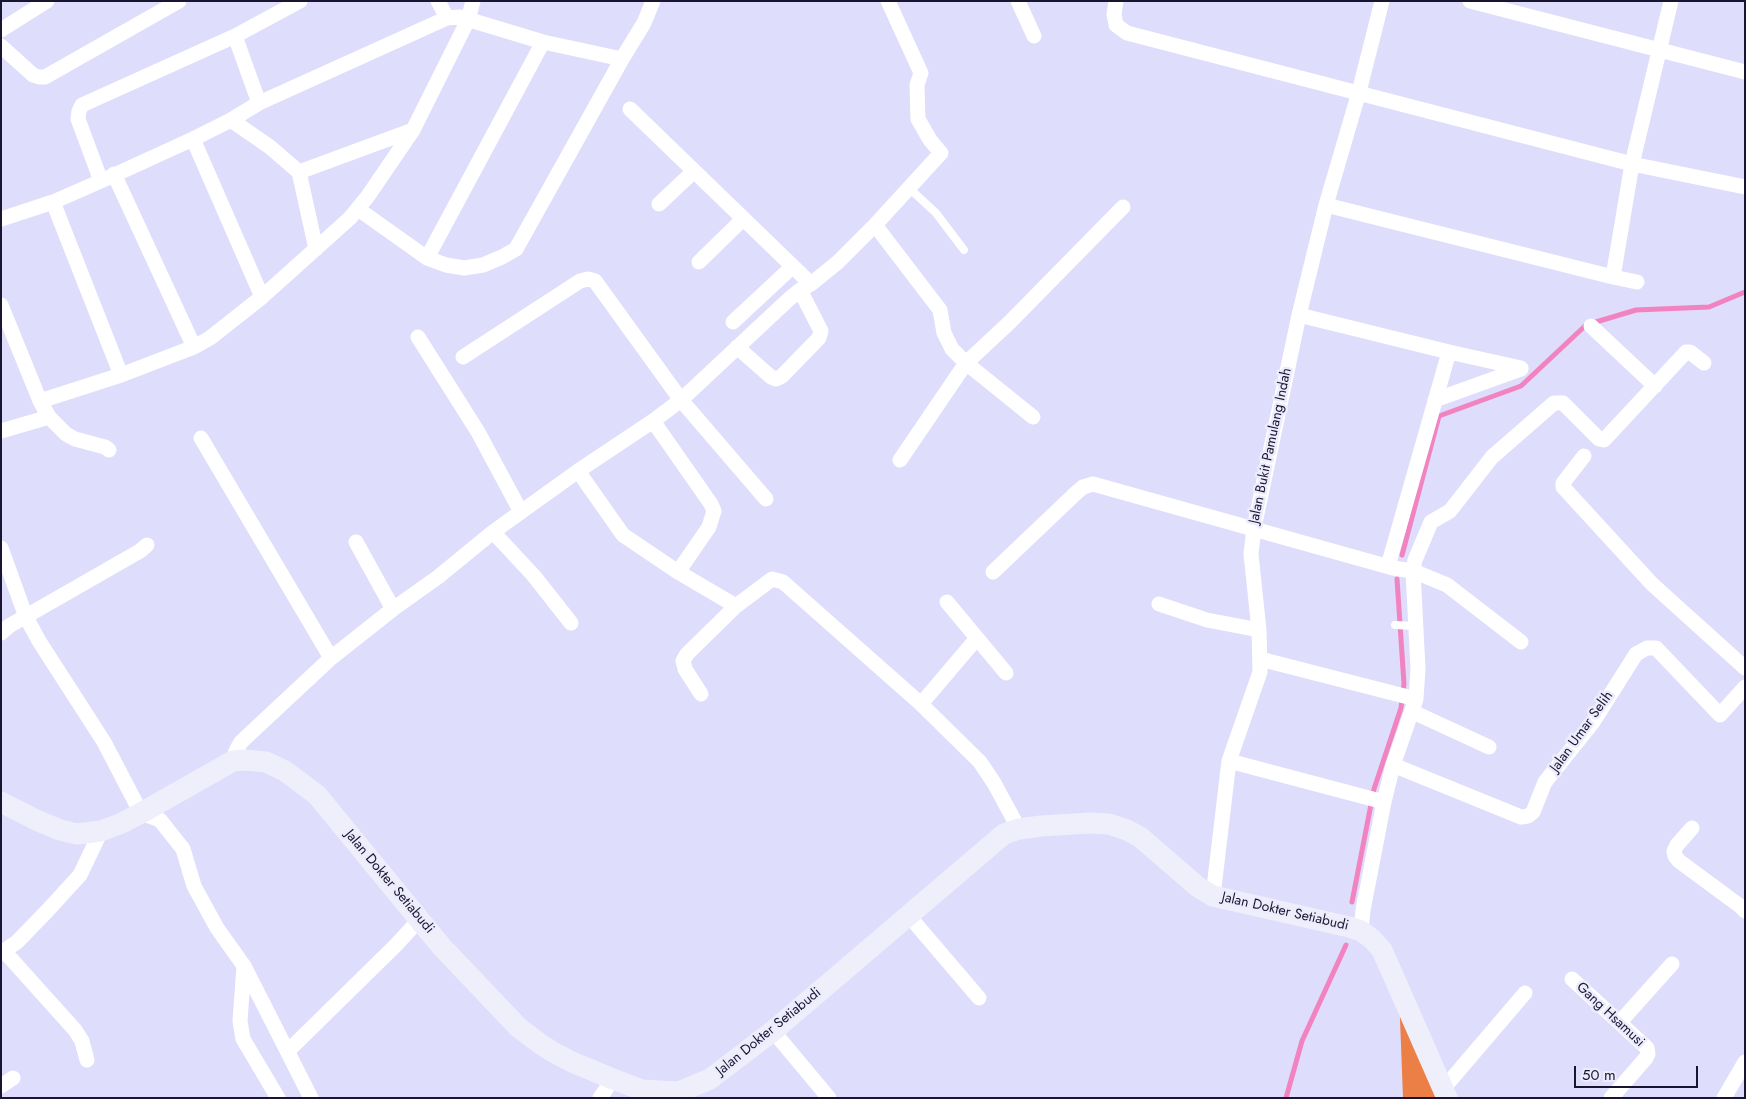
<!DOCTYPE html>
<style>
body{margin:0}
#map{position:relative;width:1746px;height:1099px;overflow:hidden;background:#deddfc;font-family:Jost,sans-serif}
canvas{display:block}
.frame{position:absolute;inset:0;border:2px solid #191531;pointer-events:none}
.scale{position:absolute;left:1574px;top:1066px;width:124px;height:22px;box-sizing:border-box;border:2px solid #191531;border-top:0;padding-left:6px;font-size:15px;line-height:18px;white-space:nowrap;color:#191531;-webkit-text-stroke:4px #ececfc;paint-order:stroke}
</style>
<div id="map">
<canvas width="1746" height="1099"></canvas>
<div class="frame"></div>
<div class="scale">50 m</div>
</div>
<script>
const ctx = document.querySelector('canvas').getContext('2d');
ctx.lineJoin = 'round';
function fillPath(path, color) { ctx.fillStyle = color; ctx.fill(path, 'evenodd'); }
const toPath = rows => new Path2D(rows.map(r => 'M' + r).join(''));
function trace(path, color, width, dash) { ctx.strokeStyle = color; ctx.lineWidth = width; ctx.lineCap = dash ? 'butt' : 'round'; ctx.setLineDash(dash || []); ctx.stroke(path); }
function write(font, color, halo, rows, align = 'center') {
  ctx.font = font + ' Jost,sans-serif'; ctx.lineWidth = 5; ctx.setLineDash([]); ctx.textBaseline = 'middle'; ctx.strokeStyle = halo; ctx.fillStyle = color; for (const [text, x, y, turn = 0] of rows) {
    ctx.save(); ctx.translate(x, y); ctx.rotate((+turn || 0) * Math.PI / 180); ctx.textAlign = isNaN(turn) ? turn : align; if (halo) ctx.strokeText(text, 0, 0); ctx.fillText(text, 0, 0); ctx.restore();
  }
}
fillPath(toPath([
 [1399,992,1445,1098,1403,1098]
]), '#ec7f45');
trace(toPath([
 [1402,555,1439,416,1521,386,1586,325,1636,310,1709,307,1745,292],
 [1352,902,1374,789,1401,708,1404,684,1397,579],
 [1286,1098,1302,1041,1346,945]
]), '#f183c0', 5);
trace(toPath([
 [909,188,936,213,964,250],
 [1395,625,1416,626]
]), '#fff', 8);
trace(toPath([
 [438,1,447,18],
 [1018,1,1034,36],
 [1116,1,1114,14,1116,25,1127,33,1632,164,1745,187],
 [1470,1,1745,72],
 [1,30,47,1],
 [235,36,259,103],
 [1,46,33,75,39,77,45,77,179,1],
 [630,109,811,284],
 [231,120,270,147,299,172,316,249],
 [193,139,262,297],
 [299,172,413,130],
 [114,174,194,347],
 [101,181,78,119,79,111,82,105,235,36,300,1],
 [53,202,121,375],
 [659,204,693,172],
 [1326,205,1613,277,1632,164,1671,1],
 [358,209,427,258,446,265,464,268,483,265,502,257,516,249,622,59,644,23,653,1],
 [1,219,53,202,101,181,193,139,231,120,259,103,447,18,460,17,543,42,622,59],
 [875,225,940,310,944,333,952,349,966,363,1033,417],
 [427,258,543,42],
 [699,262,743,219],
 [1613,277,1637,282],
 [1,305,40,401,49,417,66,434,75,439,105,447,109,450],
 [1299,315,1449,352,1388,566],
 [733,322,792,267],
 [1591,326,1655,386],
 [418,337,478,432,521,512],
 [737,347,771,377,776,379,782,376,819,338,821,331,800,290],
 [1449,352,1521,368],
 [463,357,580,281,588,279,595,281,681,400,766,499],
 [1435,400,1521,369],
 [40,401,121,375,194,347,210,338,262,297,350,218,368,196,413,130,468,20,473,1],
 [653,421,711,504,714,511,709,527,678,572],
 [1,431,49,417],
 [201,438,331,658],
 [1584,456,1563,483,1563,487,1652,584,1745,668],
 [900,460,966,363,1010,322,1123,207],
 [578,471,623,535,678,572,736,606],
 [493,532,534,576,571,623],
 [356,542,393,609],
 [1,548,26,617,39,641,104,742,141,813,160,820,183,849,194,886,217,928,244,966,311,1098],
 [993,572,1076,493,1083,487,1093,484,1393,568,1413,571,1447,585,1521,642],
 [947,602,1006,673],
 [1159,604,1207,620,1259,630],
 [1,633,9,626,140,551,147,545],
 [1260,659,1416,699],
 [701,694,685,669,683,661,687,654,736,606,772,579,783,582,921,704,980,762,994,783,1019,829],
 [921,704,977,638],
 [1413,712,1489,747],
 [233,761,236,751,241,742,331,658,393,609,438,577,493,532,578,471,653,421,681,400,788,300,800,290,811,284,838,262,875,225,941,153,930,140,918,119,917,85,921,73,888,1],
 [1229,761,1384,802],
 [1393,765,1521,817,1528,816,1533,812,1545,782,1593,722,1636,654,1647,648,1656,648,1720,715,1745,687],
 [1692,828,1677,845,1674,851,1675,856,1679,861,1740,906,1745,911],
 [1213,896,1229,761,1260,672,1259,630,1251,554,1254,528,1299,315,1326,205,1359,92,1382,1],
 [909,916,979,998],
 [1361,931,1363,910,1384,802,1393,765,1416,699,1418,669,1413,571,1415,560,1431,522,1450,511,1492,457,1554,403,1563,403,1599,439,1604,440,1686,352,1690,352,1704,363],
 [4,951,75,1030,82,1041,87,1060],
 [1,953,17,942,48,910,80,875,101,831],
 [244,966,240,1021,243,1039,278,1098],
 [1572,979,1647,1048,1648,1054,1646,1058,1611,1098],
 [1620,1022,1672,964],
 [773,1031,829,1098],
 [288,1051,396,945,420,919],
 [1,1086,13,1078],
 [1443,1089,1525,993],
 [600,1098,613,1079],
 [1724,1098,1745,1062]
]), '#fff', 15);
trace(toPath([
 [1,802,34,819,60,830,77,834,101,831,122,823,141,813,233,761,246,760,266,762,285,771,317,795,441,946,518,1027,539,1043,553,1052,572,1062,613,1079,642,1090,679,1092,710,1079,773,1031,1004,834,1019,829,1041,826,1089,823,1109,824,1127,830,1140,837,1198,887,1213,896,1349,927,1361,931,1372,939,1382,950,1447,1098]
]), '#efeefb', 21);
write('14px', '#191531', '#ececfc', [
 ["Jalan Bukit Pamulang Indah",1271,446,-78],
 ["Jalan Umar Selih",1582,732,-54],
 ["Jalan Dokter Setiabudi",389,882,50],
 ["Jalan Dokter Setiabudi",1285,912,13],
 ["Gang Hsamusi",1610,1015,43],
 ["Jalan Dokter Setiabudi",769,1032,-39]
]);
</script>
